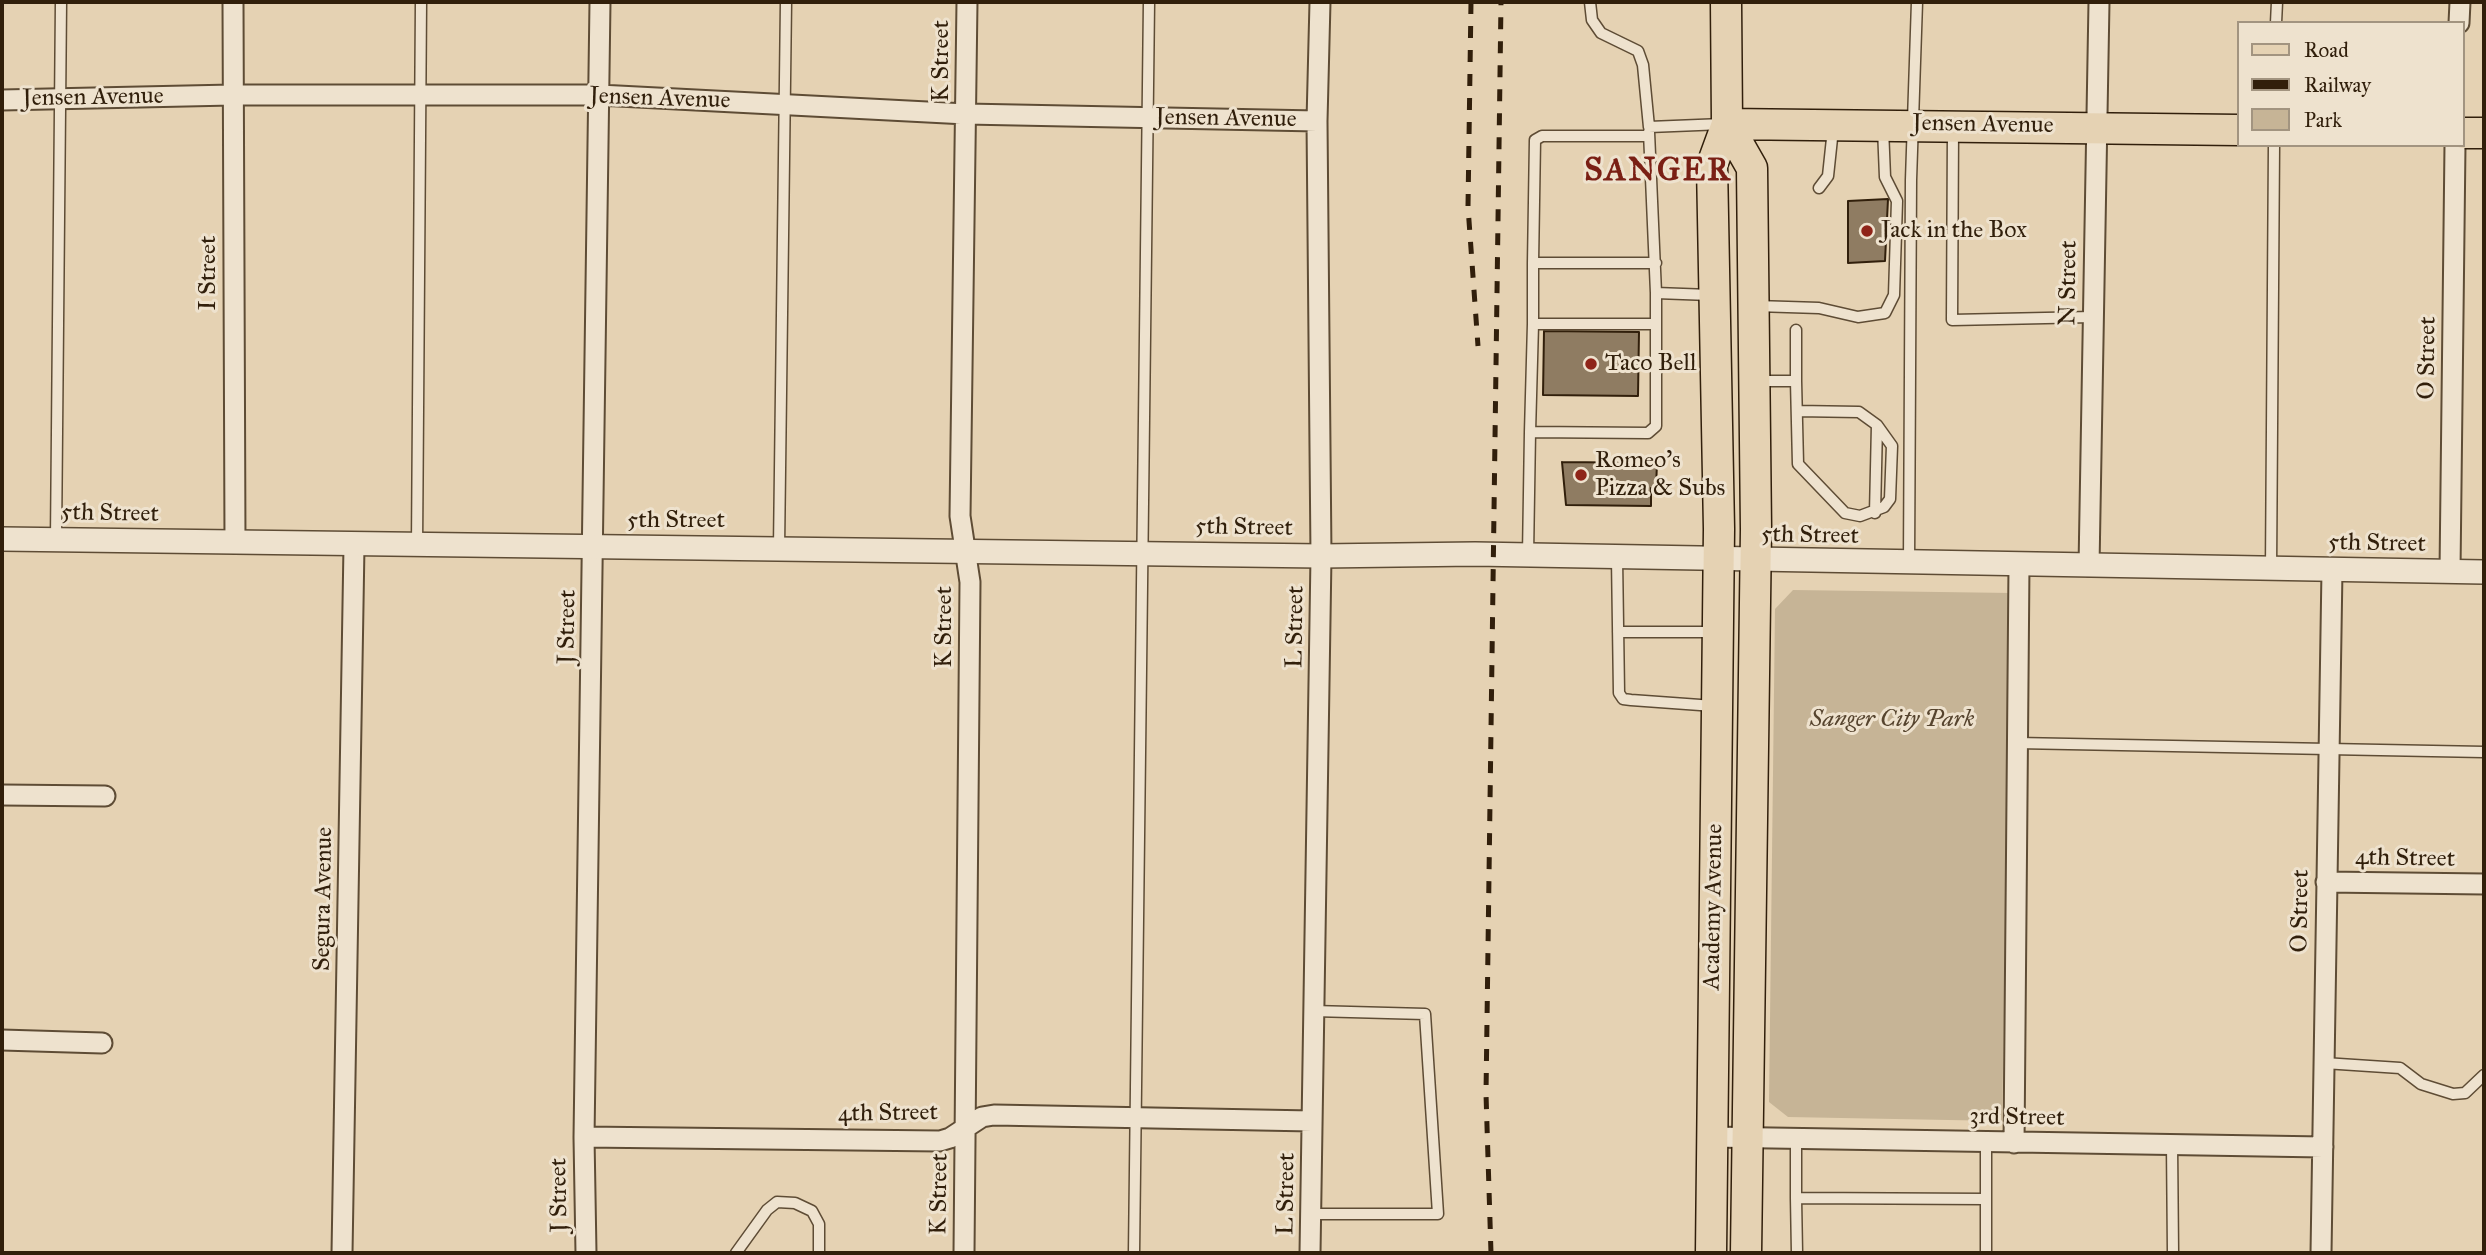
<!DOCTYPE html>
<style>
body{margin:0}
#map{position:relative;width:2486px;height:1255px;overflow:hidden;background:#e5d2b3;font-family:"IM FELL Great Primer",serif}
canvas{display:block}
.frame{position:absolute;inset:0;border:4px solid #311f0b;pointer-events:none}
.legend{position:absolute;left:2237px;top:21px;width:228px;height:126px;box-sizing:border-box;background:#eee2ce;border:2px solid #a29480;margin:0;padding:9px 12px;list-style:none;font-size:21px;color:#311f0b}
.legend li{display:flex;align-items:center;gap:14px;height:35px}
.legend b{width:35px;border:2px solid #a29480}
</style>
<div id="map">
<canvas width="2486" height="1255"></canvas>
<div class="frame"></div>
<ul class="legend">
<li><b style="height:9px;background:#e5d2b3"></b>Road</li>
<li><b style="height:9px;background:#311f0b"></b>Railway</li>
<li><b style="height:19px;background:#c6b496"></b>Park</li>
</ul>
</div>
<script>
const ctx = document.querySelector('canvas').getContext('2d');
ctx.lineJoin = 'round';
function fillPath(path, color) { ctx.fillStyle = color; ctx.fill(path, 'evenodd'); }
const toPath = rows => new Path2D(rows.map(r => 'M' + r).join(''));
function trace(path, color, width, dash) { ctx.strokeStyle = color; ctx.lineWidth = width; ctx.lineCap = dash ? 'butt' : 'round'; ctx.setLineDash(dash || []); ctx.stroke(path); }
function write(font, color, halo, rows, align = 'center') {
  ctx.font = font + ' "IM FELL Great Primer",serif'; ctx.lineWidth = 6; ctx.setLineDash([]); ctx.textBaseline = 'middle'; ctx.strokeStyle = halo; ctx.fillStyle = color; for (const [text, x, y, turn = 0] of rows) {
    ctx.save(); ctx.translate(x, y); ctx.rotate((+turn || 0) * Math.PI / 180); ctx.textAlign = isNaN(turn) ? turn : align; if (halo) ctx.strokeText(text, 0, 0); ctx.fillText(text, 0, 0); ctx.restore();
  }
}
fillPath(toPath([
 [1793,590,2012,593,2002,1121,1788,1117,1769,1102,1775,609]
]), '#c6b496');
const building = toPath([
 [1888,199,1885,261,1848,263,1848,201,1888,199],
 [1544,331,1639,332,1638,396,1543,395,1544,331],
 [1562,462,1657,463,1656,488,1651,488,1651,506,1566,505,1562,462]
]);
fillPath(building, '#8f7c62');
trace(building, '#311f0b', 2);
const service = toPath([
 [1590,2,1592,20,1601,33,1638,51,1643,65,1649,127,1723,124],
 [2276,23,2277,2],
 [1953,129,1952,320,2092,317],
 [1649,132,1656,293],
 [1819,188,1828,176,1833,129],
 [1533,263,1535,140,1542,136,1649,136],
 [1756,306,1819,308,1858,317,1885,313,1894,295,1897,201,1885,177,1883,128],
 [1656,324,1533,324,1533,263,1656,263],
 [1757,381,1796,381,1798,464,1845,513,1860,516,1884,507,1890,499,1892,446,1877,425,1859,412,1797,411],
 [1796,381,1796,330],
 [1530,432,1533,324],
 [1875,513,1877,425],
 [56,540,61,2],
 [417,546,421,2],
 [779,548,786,2],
 [1528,555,1530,432,1648,433,1656,426,1656,293,1710,295],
 [1617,558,1619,693,1623,699,1631,700,1714,706],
 [1909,563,1911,180,1917,2],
 [2271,569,2274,145],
 [1618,632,1716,632],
 [2017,743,2484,752],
 [2324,1063,2400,1068,2421,1084,2453,1094,2465,1093,2484,1075],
 [1796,1139,1796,1198],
 [2172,1144,2173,1253],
 [1986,1199,1986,1143],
 [1311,1214,1438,1214,1425,1014,1313,1011],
 [736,1253,767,1210,777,1202,795,1203,812,1211,819,1224,819,1253],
 [1134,1253,1149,2],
 [1797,1253,1796,1198,1986,1199,1986,1253]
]);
const minor = toPath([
 [233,2,235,543],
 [2459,23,2460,2],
 [2,100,232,95,599,95,966,114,1317,121],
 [2089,566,2099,2],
 [2450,571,2455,145],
 [2,795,105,796],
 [2326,882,2484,884],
 [2,1040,102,1043],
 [584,1137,940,1141,950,1138,982,1117,994,1115,1312,1121],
 [1711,1137,2323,1147],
 [2014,1143,2019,565],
 [342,1253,354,546],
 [586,1253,584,1137,600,2],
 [964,1253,970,582,960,516,967,2],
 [1310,1253,1321,556,1317,121,1320,2],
 [2321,1253,2332,570]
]);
const tertiary = toPath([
 [2,539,1321,556,1475,554,2484,572]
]);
const primary = toPath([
 [1727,124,1752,168,1756,530,1746,1253],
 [1727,124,2239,130],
 [2463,133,2484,133],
 [1711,1253,1719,529,1712,165,1727,124,1726,2]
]);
trace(service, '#5e4c35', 13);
trace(minor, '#5e4c35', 23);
trace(tertiary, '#5e4c35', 26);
trace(primary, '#311f0b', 33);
trace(service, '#eee2ce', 10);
trace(minor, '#eee2ce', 19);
trace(tertiary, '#eee2ce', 23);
trace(primary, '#e5d2b3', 30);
trace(toPath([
 [1471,2,1468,207,1478,346],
 [1491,1253,1486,1094,1501,2]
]), '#311f0b', 5, [12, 12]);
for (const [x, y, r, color] of [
 [1867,231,7,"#8f2418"],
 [1591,364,7,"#8f2418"],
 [1581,475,7,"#8f2418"]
]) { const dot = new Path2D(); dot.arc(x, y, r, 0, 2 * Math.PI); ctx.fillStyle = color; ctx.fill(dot); trace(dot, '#eee2ce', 2.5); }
write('24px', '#311f0b', '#eee2ce', [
 ["K Street",942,61,-90],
 ["Jensen Avenue",93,98,-1],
 ["Jensen Avenue",660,99,2],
 ["Jensen Avenue",1226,119,1],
 ["Jensen Avenue",1983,125,1],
 ["I Street",209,273,-90],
 ["N Street",2069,283,-89],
 ["O Street",2428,358,-89],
 ["5th Street",110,514,1],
 ["5th Street",676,521],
 ["5th Street",1244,528,1],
 ["5th Street",1810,536,1],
 ["5th Street",2377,544,1],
 ["J Street",568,627,-89],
 ["K Street",945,627,-90],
 ["L Street",1296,627,-89],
 ["4th Street",2405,859,1],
 ["Segura Avenue",324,899,-89],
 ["Academy Avenue",1714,907,-89],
 ["O Street",2301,911,-89],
 ["4th Street",888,1114,-1],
 ["3rd Street",2017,1118,1],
 ["K Street",940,1194,-89],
 ["L Street",1287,1194,-89],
 ["J Street",560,1195,-91]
]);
write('24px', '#311f0b', '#eee2ce', [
 ["Jack in the Box",1881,231],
 ["Taco Bell",1605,364],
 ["Romeo's",1595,461],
 ["Pizza & Subs",1595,489]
], 'left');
write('italic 24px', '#56442e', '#eee2ce', [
 ["Sanger City Park",1892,720]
]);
ctx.letterSpacing = '2px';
write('bold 32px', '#7a1f14', '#eee2ce', [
 ["SANGER",1658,172]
]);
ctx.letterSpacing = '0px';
</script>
